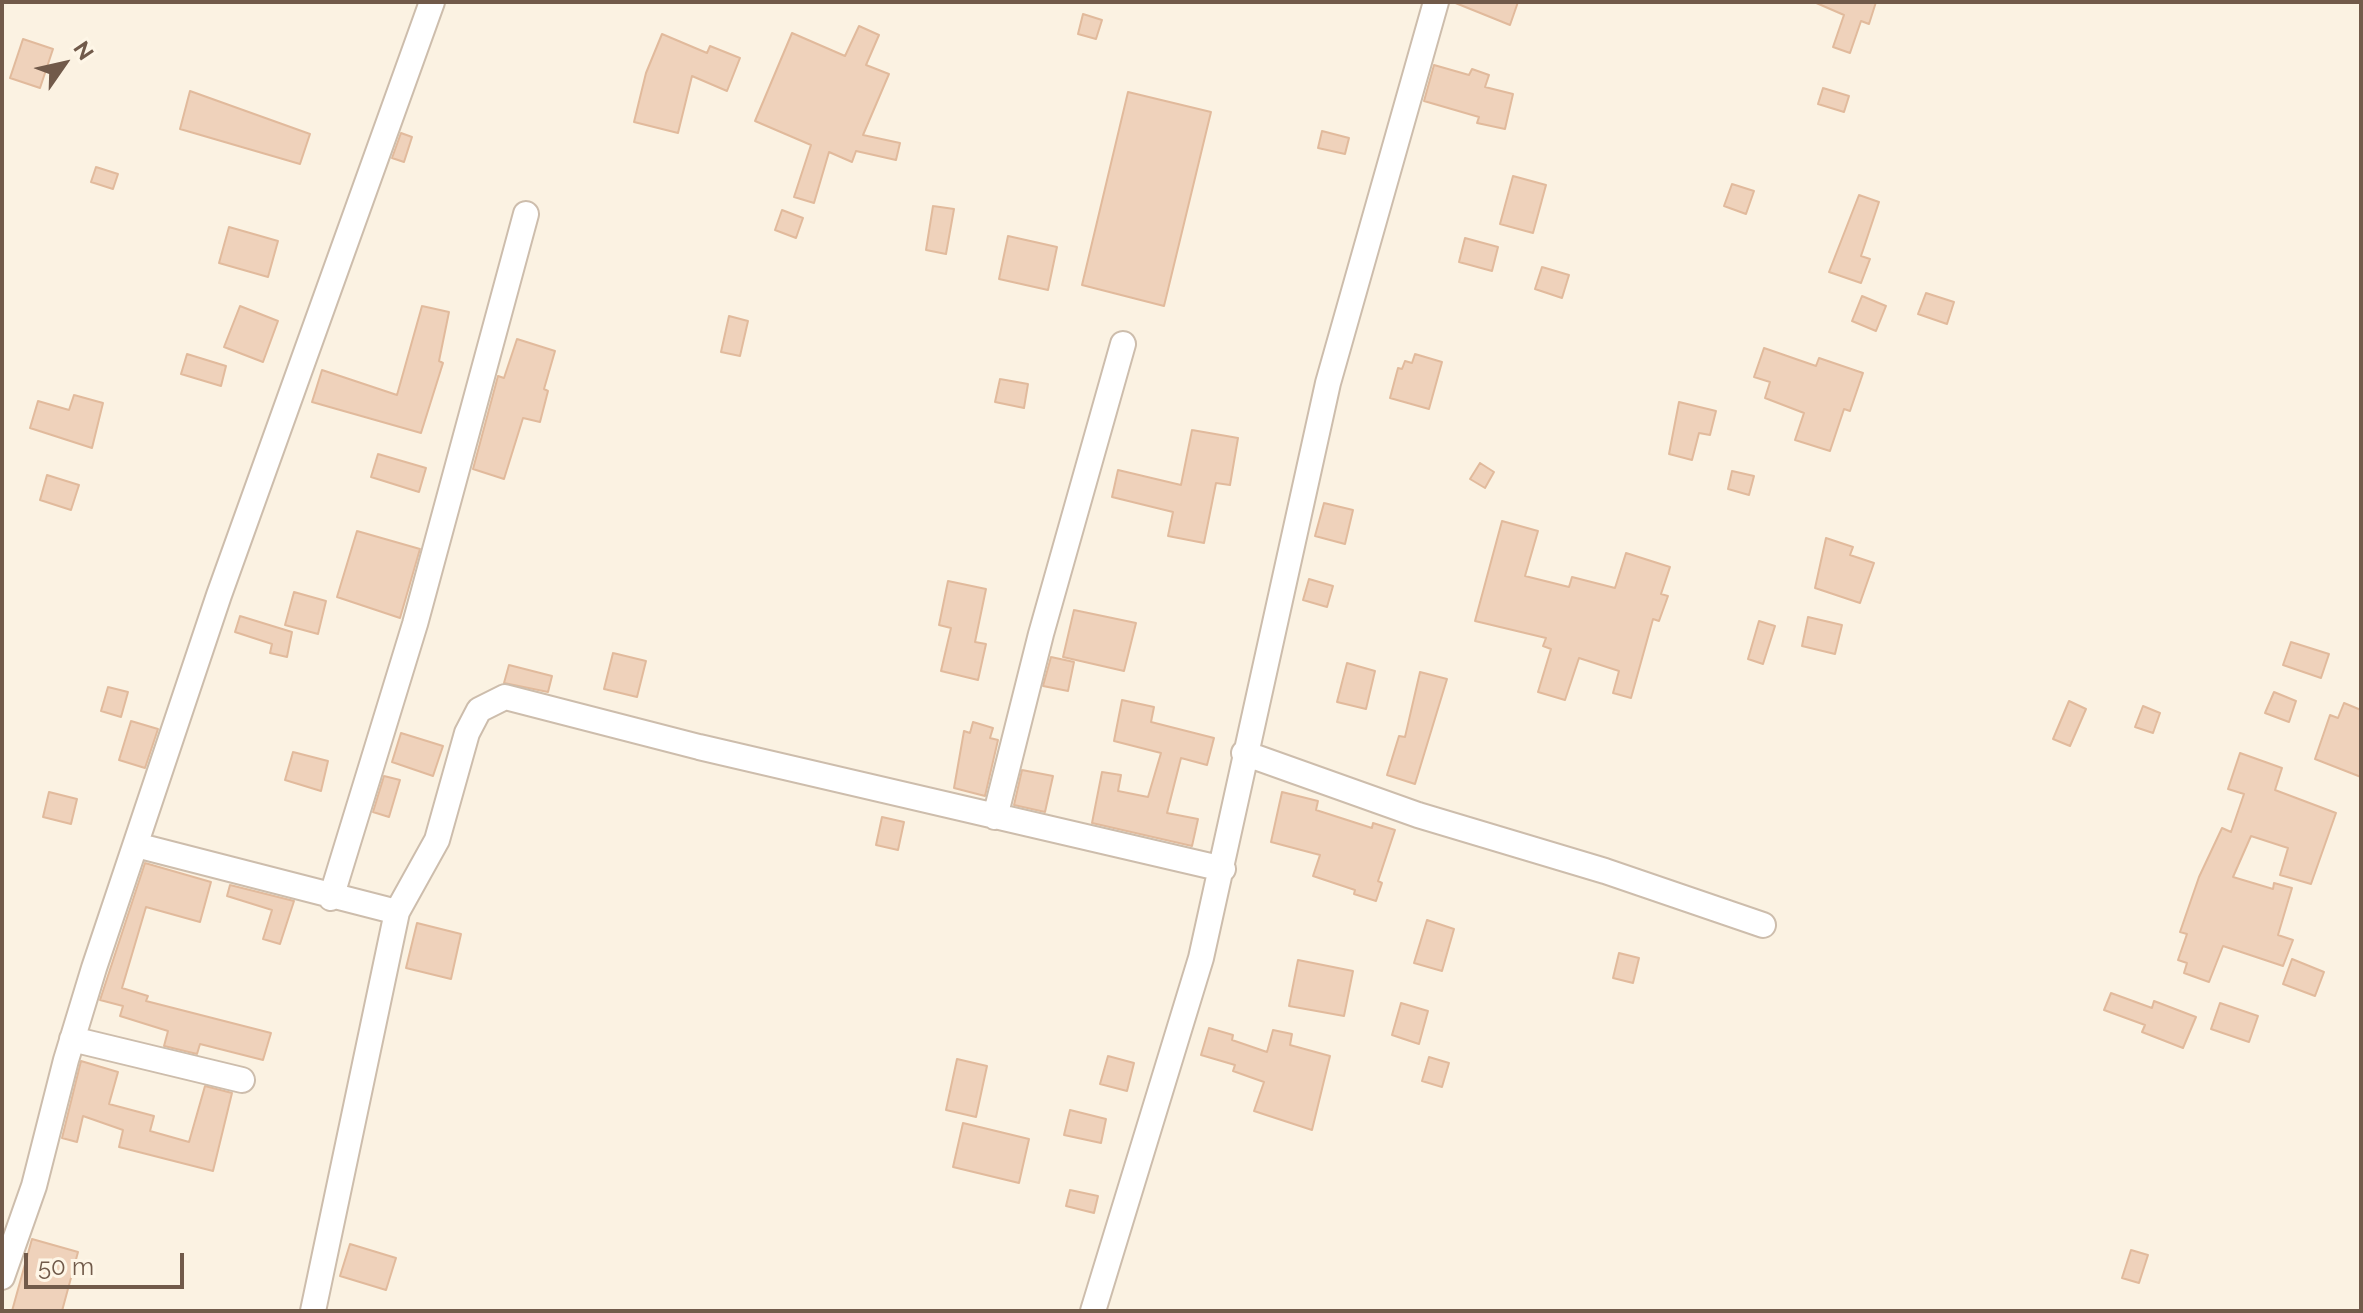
<!DOCTYPE html>
<style>
body{margin:0}
#map{position:relative;width:2363px;height:1313px;overflow:hidden;background:#fbf2e2;font-family:Raleway,sans-serif}
canvas{display:block}
.frame{position:absolute;inset:0;border:4px solid #715a4a;pointer-events:none}
.north{position:absolute;left:24px;top:24px;width:80px;height:80px;-webkit-text-stroke:6px #fef6e7;paint-order:stroke;rotate:56deg;font-size:22px;font-weight:700;line-height:32px;text-align:center;color:#715a4a}
.north::after{content:'';display:block;margin:auto;width:28px;height:36px;background:#715a4a;clip-path:polygon(50% 0,100% 100%,50% 72%,0 100%)}
.scale{position:absolute;left:24px;top:1253px;width:160px;height:36px;box-sizing:border-box;border:4px solid #715a4a;border-top:0;padding-left:10px;font-size:24px;line-height:28px;white-space:nowrap;color:#715a4a;-webkit-text-stroke:6px #fef6e7;paint-order:stroke}
</style>
<div id="map">
<canvas width="2363" height="1313"></canvas>
<div class="frame"></div>
<div class="north">N</div>
<div class="scale">50 m</div>
</div>
<script>
const ctx = document.querySelector('canvas').getContext('2d');
ctx.lineJoin = 'round';
function fillPath(path, color) { ctx.fillStyle = color; ctx.fill(path, 'evenodd'); }
const toPath = rows => new Path2D(rows.map(r => 'M' + r).join(''));
function trace(path, color, width, dash) { ctx.strokeStyle = color; ctx.lineWidth = width; ctx.lineCap = dash ? 'butt' : 'round'; ctx.setLineDash(dash || []); ctx.stroke(path); }
const building = toPath([
 [1453,2,1518,2,1510,25,1453,2],
 [1814,2,1876,2,1869,24,1861,21,1850,53,1833,47,1844,15,1814,2],
 [1083,14,1102,20,1096,39,1078,34,1083,14],
 [859,26,879,35,866,65,889,74,863,135,900,143,896,160,856,151,852,162,829,152,814,203,794,197,811,145,755,121,792,33,845,56,859,26],
 [662,34,707,53,710,46,740,58,727,91,692,76,678,133,634,122,646,73,662,34],
 [23,39,53,49,40,88,10,78,23,39],
 [1434,65,1469,75,1472,69,1489,75,1485,87,1513,94,1505,129,1477,123,1479,117,1424,101,1434,65],
 [1823,88,1849,96,1844,112,1818,104,1823,88],
 [190,91,310,134,300,164,180,129,190,91],
 [1128,92,1211,112,1164,306,1082,285,1128,92],
 [1322,131,1349,138,1345,154,1318,148,1322,131],
 [401,133,412,137,404,162,392,158,401,133],
 [96,167,118,174,113,189,91,182,96,167],
 [1513,176,1546,185,1533,233,1500,224,1513,176],
 [1732,184,1754,191,1746,214,1724,206,1732,184],
 [1859,195,1879,202,1861,256,1870,259,1861,283,1829,272,1859,195],
 [933,206,954,209,946,254,926,250,933,206],
 [782,210,803,218,796,238,775,230,782,210],
 [229,227,278,241,268,277,219,263,229,227],
 [1008,236,1057,247,1048,290,999,279,1008,236],
 [1465,238,1498,247,1492,271,1459,262,1465,238],
 [1542,267,1569,275,1562,298,1535,289,1542,267],
 [1926,293,1954,302,1947,324,1918,314,1926,293],
 [1862,296,1886,306,1876,331,1852,321,1862,296],
 [240,306,278,321,263,362,224,347,240,306],
 [422,306,449,312,439,361,443,363,421,433,312,402,322,370,397,395,422,306],
 [729,316,748,321,740,356,721,352,729,316],
 [517,339,555,351,544,389,548,391,540,422,523,418,504,479,473,469,498,376,504,378,517,339],
 [1764,348,1816,366,1819,358,1863,373,1850,411,1844,409,1830,451,1795,440,1804,413,1765,398,1770,382,1754,377,1764,348],
 [187,354,226,366,221,386,181,374,187,354],
 [1415,354,1442,362,1429,409,1390,398,1398,368,1402,369,1405,361,1412,363,1415,354],
 [1000,379,1028,384,1024,408,995,402,1000,379],
 [74,395,103,403,92,448,30,428,38,401,69,410,74,395],
 [1679,402,1716,411,1710,435,1699,433,1692,460,1669,454,1679,402],
 [1192,430,1238,438,1230,485,1216,483,1204,543,1168,536,1173,512,1112,497,1118,470,1181,485,1192,430],
 [378,454,426,468,419,492,371,477,378,454],
 [1480,463,1494,472,1485,488,1470,479,1480,463],
 [1732,471,1754,476,1749,495,1728,489,1732,471],
 [47,475,79,485,71,510,40,500,47,475],
 [1324,503,1353,510,1345,544,1315,536,1324,503],
 [1502,521,1538,531,1525,576,1569,587,1572,577,1615,588,1626,553,1670,567,1661,594,1668,596,1659,621,1653,619,1631,698,1613,693,1619,671,1579,658,1565,700,1538,692,1551,649,1543,646,1546,638,1475,621,1502,521],
 [357,531,420,549,400,618,337,597,357,531],
 [1826,538,1853,547,1850,555,1874,563,1860,603,1815,588,1826,538],
 [1309,579,1333,586,1327,607,1303,600,1309,579],
 [948,581,986,589,975,642,986,644,978,680,941,671,951,628,939,625,948,581],
 [294,592,326,601,318,634,285,625,294,592],
 [1074,610,1136,623,1124,671,1063,657,1074,610],
 [240,616,292,632,287,657,270,653,272,644,235,632,240,616],
 [1808,617,1842,625,1835,654,1802,646,1808,617],
 [1759,621,1775,626,1763,664,1748,659,1759,621],
 [2291,642,2329,654,2321,678,2283,665,2291,642],
 [613,653,646,661,637,697,604,689,613,653],
 [1051,657,1074,662,1068,691,1043,686,1051,657],
 [1347,663,1375,671,1366,709,1337,702,1347,663],
 [509,665,552,676,548,692,504,683,509,665],
 [1420,672,1447,679,1415,784,1387,775,1399,736,1405,737,1420,672],
 [108,687,128,692,121,717,101,711,108,687],
 [2274,692,2296,701,2289,722,2265,713,2274,692],
 [1122,700,1154,707,1151,722,1214,738,1207,765,1181,758,1167,813,1198,819,1192,846,1092,823,1102,772,1121,775,1118,791,1148,797,1161,753,1114,741,1122,700],
 [2069,701,2086,709,2070,746,2053,739,2069,701],
 [2344,703,2361,710,2361,777,2315,759,2330,715,2338,718,2344,703],
 [2143,706,2160,713,2153,733,2135,727,2143,706],
 [131,721,158,729,145,768,119,760,131,721],
 [973,722,993,728,990,738,998,740,985,796,954,788,964,731,970,733,973,722],
 [401,733,443,746,433,776,392,762,401,733],
 [293,752,328,761,321,791,285,780,293,752],
 [2240,753,2282,768,2275,790,2336,813,2311,884,2280,875,2288,848,2251,836,2233,877,2273,889,2274,883,2292,888,2278,935,2293,940,2283,966,2223,946,2209,982,2184,973,2187,963,2178,960,2187,934,2180,932,2199,877,2222,828,2231,832,2244,794,2228,789,2240,753],
 [1022,770,1053,776,1045,812,1014,805,1022,770],
 [384,776,400,780,389,817,373,812,384,776],
 [49,792,77,799,71,824,43,817,49,792],
 [1282,792,1318,801,1316,810,1372,828,1373,823,1395,830,1378,881,1382,883,1376,901,1354,894,1355,890,1313,876,1320,855,1271,842,1282,792],
 [882,817,904,822,898,850,876,845,882,817],
 [145,863,211,882,200,922,146,907,122,988,148,996,146,1001,271,1033,263,1060,200,1044,197,1054,164,1046,168,1031,120,1016,123,1006,100,1000,145,863],
 [230,885,294,901,280,944,263,939,272,910,227,896,230,885],
 [1427,920,1454,929,1442,971,1414,963,1427,920],
 [417,923,461,934,451,979,406,968,417,923],
 [1619,953,1639,958,1633,983,1613,978,1619,953],
 [2292,959,2324,972,2315,996,2283,984,2292,959],
 [1298,960,1353,971,1344,1016,1289,1006,1298,960],
 [2111,993,2152,1008,2154,1001,2196,1017,2183,1048,2142,1032,2145,1025,2104,1010,2111,993],
 [1401,1003,1428,1011,1419,1044,1392,1035,1401,1003],
 [2220,1003,2258,1016,2249,1042,2211,1029,2220,1003],
 [1209,1028,1233,1035,1232,1040,1267,1052,1273,1030,1292,1034,1290,1045,1330,1056,1312,1130,1254,1111,1264,1082,1233,1071,1235,1065,1201,1055,1209,1028],
 [1108,1056,1134,1063,1127,1091,1100,1084,1108,1056],
 [1429,1057,1449,1063,1442,1087,1422,1081,1429,1057],
 [957,1059,987,1066,976,1117,946,1110,957,1059],
 [81,1061,118,1072,109,1104,154,1116,150,1131,189,1142,205,1086,232,1093,213,1171,119,1147,123,1130,83,1116,77,1142,62,1138,81,1061],
 [1070,1110,1106,1119,1101,1143,1064,1135,1070,1110],
 [963,1123,1029,1139,1019,1183,953,1167,963,1123],
 [1070,1190,1098,1196,1094,1213,1066,1206,1070,1190],
 [32,1239,78,1252,62,1311,12,1311,32,1239],
 [350,1244,396,1258,386,1290,340,1276,350,1244],
 [2131,1250,2148,1255,2139,1283,2122,1278,2131,1250]
]);
fillPath(building, '#efd2bb');
trace(building, '#e1ba9c', 2);
const minor = toPath([
 [1244,753,1418,815,1605,871,1763,925],
 [995,817,1041,634,1123,344],
 [136,845,397,912],
 [331,898,415,624,526,214],
 [72,1039,242,1080],
 [2,1277,34,1186,66,1060,94,968,219,595,432,2],
 [313,1311,397,912,437,840,467,733,479,710,505,697,699,747,1223,869],
 [1093,1311,1201,958,1328,383,1436,2]
]);
trace(minor, '#cdbdac', 28);
trace(minor, '#fff', 24);
</script>
